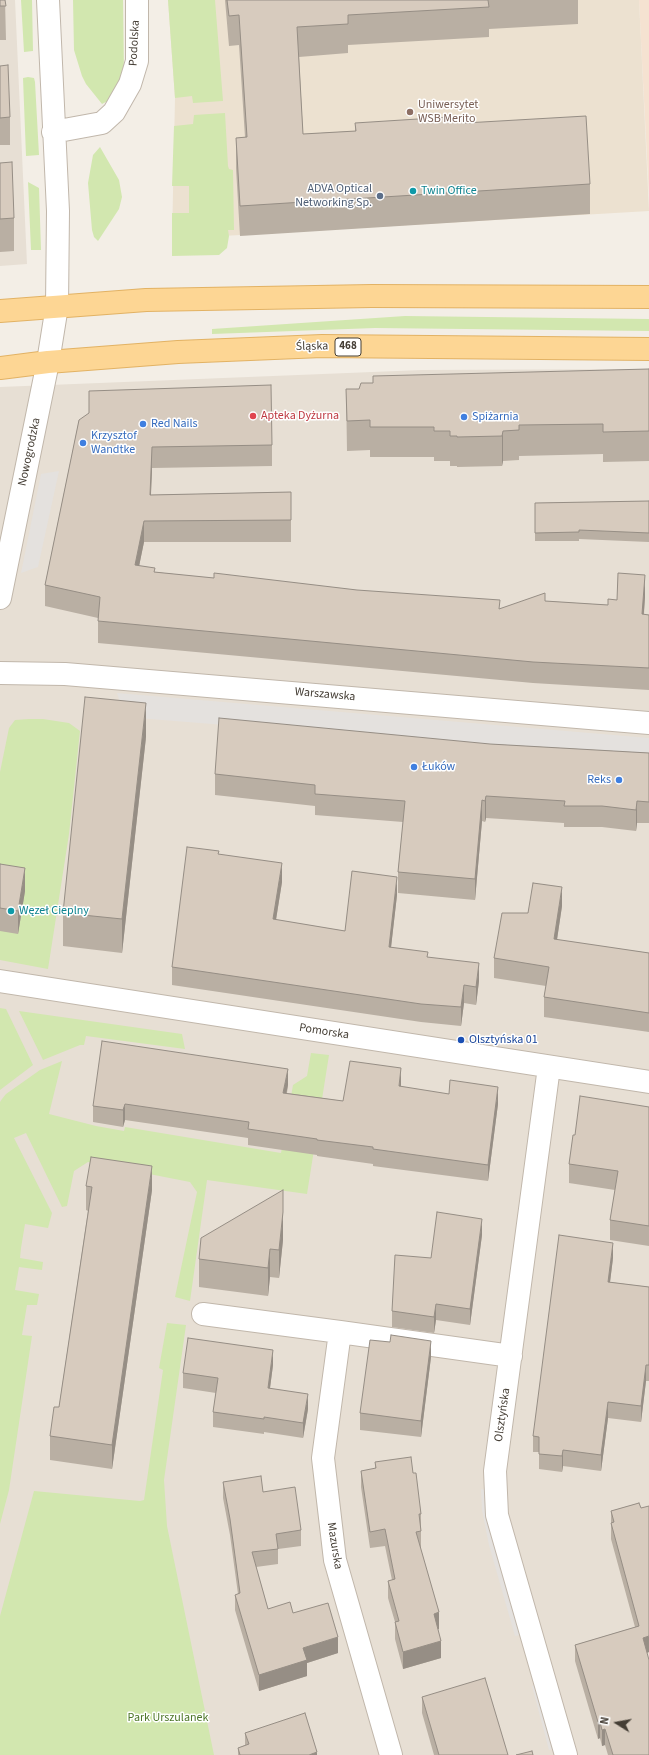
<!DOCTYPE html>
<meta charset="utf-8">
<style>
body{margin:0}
#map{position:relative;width:649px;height:1755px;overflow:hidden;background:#f3eee6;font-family:"Source Sans 3",sans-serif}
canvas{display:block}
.north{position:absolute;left:597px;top:1703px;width:40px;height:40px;-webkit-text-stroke:3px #fff;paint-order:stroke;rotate:281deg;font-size:11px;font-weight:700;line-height:16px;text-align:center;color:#453e35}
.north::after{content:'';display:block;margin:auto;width:14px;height:18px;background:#453e35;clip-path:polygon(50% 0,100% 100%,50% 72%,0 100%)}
</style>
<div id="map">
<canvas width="649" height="1755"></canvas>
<div class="north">N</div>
</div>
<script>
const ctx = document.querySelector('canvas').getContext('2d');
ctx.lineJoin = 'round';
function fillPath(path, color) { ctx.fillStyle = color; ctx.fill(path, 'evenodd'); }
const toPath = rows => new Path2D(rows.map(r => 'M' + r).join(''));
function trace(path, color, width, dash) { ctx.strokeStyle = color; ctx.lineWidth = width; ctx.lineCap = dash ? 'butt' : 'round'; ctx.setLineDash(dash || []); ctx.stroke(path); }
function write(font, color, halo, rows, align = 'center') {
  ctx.font = font + ' "Source Sans 3",sans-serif'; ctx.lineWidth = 3; ctx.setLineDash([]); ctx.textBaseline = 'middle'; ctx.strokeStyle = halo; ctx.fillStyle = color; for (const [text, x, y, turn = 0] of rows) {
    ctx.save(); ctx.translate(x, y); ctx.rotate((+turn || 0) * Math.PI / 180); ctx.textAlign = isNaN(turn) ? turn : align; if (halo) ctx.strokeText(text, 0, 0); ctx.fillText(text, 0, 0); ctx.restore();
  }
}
fillPath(toPath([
 [0,0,15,0,27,264,0,266],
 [649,369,649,1755,0,1755,0,387,422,370]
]), '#e7dfd4');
fillPath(toPath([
 [639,0,649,0,649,196,642,61]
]), '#f5e2d1');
fillPath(toPath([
 [168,0,639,0,649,211,172,239,175,98]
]), '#ece1d0');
fillPath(toPath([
 [21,0,32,0,33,51,24,52],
 [73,0,123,0,124,74,115,97,102,104,86,84,82,76,74,50],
 [168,0,215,0,223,101,193,103,192,96,175,98],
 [28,77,34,78,35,82,39,155,26,156,23,78],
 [225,113,228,166,229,169,233,170,234,230,228,230,229,236,227,248,219,255,172,256,172,213,189,213,189,186,172,186,174,126,193,124,194,115],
 [100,147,119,180,122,197,119,209,98,241,94,237,92,230,88,183,93,155],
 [28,182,39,188,41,250,31,250],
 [405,316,649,319,649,331,375,328,212,334,212,329],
 [29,719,43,719,69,723,80,731,69,834,48,969,0,960,0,772,9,728,15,720],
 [0,1008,6,1009,33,1065,0,1090],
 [19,1011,182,1034,185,1049,86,1036,84,1045,80,1045,43,1060],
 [311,1053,329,1055,307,1194,207,1180,190,1301,175,1297,197,1192,190,1182,88,1162,74,1171,67,1206,62,1207,26,1133,14,1138,52,1213,48,1228,25,1224,21,1248,20,1258,43,1262,42,1270,19,1267,15,1290,39,1294,37,1305,27,1305,22,1335,32,1336,9,1490,0,1524,0,1102,2,1099,6,1094,40,1070,62,1061,49,1114,96,1126,124,1131,125,1127,281,1153,293,1085,307,1076],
 [167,1323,186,1325,164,1480,167,1526,214,1755,0,1755,0,1616,34,1491,140,1501,144,1500,163,1370,159,1368]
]), '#d2e7af');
fillPath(toPath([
 [59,471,38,567,21,573,41,474],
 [117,693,649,738,649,759,125,717],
 [481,1489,491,1491,525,1634,515,1636,489,1545,482,1510],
 [541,1683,558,1748,549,1750,532,1686]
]), '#e4e1de');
const minor = toPath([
 [53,132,102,123,114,112,130,84,137,61,137,0],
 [0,598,48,362,57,306,58,211,48,0],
 [0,981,649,1082],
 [549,1067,495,1471,497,1515,566,1755],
 [203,1314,340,1332],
 [391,1755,335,1560,323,1458,340,1332,511,1356]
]);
const tertiary = toPath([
 [0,673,65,674,649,723]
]);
const primary = toPath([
 [0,311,146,300,372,296,649,297],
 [0,368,48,362,178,352,322,346,649,349]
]);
trace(minor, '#c1b7ab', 24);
trace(tertiary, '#c1b7ab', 24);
trace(primary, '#e2b264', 24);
trace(minor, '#fff', 22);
trace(tertiary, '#fff', 22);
trace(primary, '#fdd694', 22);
fillPath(toPath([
 [0,0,5,0,6,40,0,40],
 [225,0,578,0,578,24,489,29,489,37,348,45,348,53,299,57,303,134,355,131,355,123,465,123,590,184,590,214,240,236,236,168,236,138,245,137,239,45,229,46],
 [0,66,10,117,10,145,0,145],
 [0,163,14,218,14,251,0,252],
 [649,369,649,461,603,462,603,454,519,456,519,460,503,461,502,466,457,467,457,466,450,466,450,461,434,461,434,457,370,457,370,450,347,451,346,389,359,389,373,383],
 [79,420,272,445,272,466,152,468,151,495,291,492,291,542,144,542,139,566,155,572,500,609,545,601,608,605,617,600,645,597,644,614,649,615,649,690,533,683,98,643,98,618,45,606,45,585],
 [649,501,649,542,579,539,579,541,535,541,535,503],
 [146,737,122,953,63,946,63,913],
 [490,744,649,753,649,823,637,823,636,831,602,827,564,827,564,823,486,818,485,822,482,821,475,900,398,893,398,872,403,822,315,815,315,806,215,795,215,774],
 [219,854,282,882,276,920,345,931,397,895,391,947,428,957,479,981,476,1005,464,1003,461,1026,421,1022,172,985,172,967],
 [0,866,25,891,18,934,0,931],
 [562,906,557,940,649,953,649,1032,544,1017,544,997,546,986,494,978,494,958,528,913],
 [288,1085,287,1093,343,1101,401,1085,401,1087,498,1104,488,1181,373,1166,373,1164,317,1156,317,1155,248,1145,248,1138,125,1120,123,1127,93,1122,93,1106],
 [649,1107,649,1246,610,1240,610,1220,615,1190,569,1183,569,1164,575,1135],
 [86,1186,152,1190,112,1469,50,1460,50,1436,59,1407,88,1211,86,1210],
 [482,1235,470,1325,436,1320,434,1333,392,1327,392,1311,431,1258],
 [283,1240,279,1278,270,1277,268,1296,199,1287,199,1259],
 [613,1258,610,1282,649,1287,649,1381,646,1381,641,1422,608,1418,601,1471,563,1466,562,1472,539,1469,539,1452,533,1452,533,1436],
 [390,1342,431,1357,421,1437,360,1430,360,1413],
 [273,1365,270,1388,308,1409,303,1438,264,1432,264,1434,213,1427,213,1412,216,1393,183,1388,183,1373],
 [375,1462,413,1473,421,1514,421,1548,420,1548,439,1629,438,1629,441,1658,403,1669,395,1639,395,1622,388,1598,388,1581,392,1580,385,1546,370,1548,361,1487,361,1471,375,1469],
 [223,1482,263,1492,301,1530,301,1546,278,1549,278,1564,256,1567,268,1609,293,1613,338,1653,307,1663,307,1676,259,1691,235,1610,235,1595,238,1594,230,1535,223,1498],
 [639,1503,649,1652,647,1653,649,1755,608,1755,605,1745,602,1746,600,1738,598,1739,575,1661,575,1645,635,1627,611,1539,611,1511],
 [422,1697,508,1755,434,1755,422,1713],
 [245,1733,317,1755,238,1755,238,1748,245,1745]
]), '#b9afa3');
fillPath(toPath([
 [503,431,503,461,502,466,502,436],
 [152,447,152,468,150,516,150,495],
 [144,521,144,542,135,586,135,565],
 [645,575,645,597,642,636,642,614],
 [146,703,146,737,122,953,122,919],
 [486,796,486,818,485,822,485,801],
 [482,800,482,821,475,900,475,879],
 [637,801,637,823,636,831,636,810],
 [282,863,282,882,273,938,273,919],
 [25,868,25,891,18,934,18,911],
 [397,877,397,895,389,965,389,947],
 [562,887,562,906,554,959,554,939],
 [479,963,479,981,476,1005,476,987],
 [464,985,464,1003,461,1026,461,1007],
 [401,1068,401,1085,399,1103,399,1086],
 [288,1069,288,1085,283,1109,283,1093],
 [498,1087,498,1104,488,1181,488,1165],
 [125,1104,125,1120,123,1127,123,1110],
 [152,1166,152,1190,112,1469,112,1445],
 [283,1212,283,1240,279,1278,279,1250],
 [482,1219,482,1235,470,1325,470,1309],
 [613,1243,613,1258,608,1298,608,1282],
 [270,1249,270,1277,268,1296,268,1268],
 [436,1304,436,1320,434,1333,434,1317],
 [431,1341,431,1357,421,1437,421,1421],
 [273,1350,273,1365,268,1403,268,1388],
 [646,1365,646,1381,641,1422,641,1406],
 [308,1394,308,1409,303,1438,303,1423],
 [608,1402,608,1418,601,1471,601,1455],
 [563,1450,563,1466,562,1472,562,1456],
 [439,1612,439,1629,434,1630,434,1614],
 [649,1636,649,1652,643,1654,643,1638],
 [338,1637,338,1653,307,1663,307,1676,259,1691,259,1675,303,1648],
 [441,1641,441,1658,403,1669,403,1652],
 [598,1722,600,1722,600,1738,598,1739],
 [605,1729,605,1745,602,1746,602,1730],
 [317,1752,317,1755,309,1755]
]), '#968e85');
const building = toPath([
 [0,0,5,0,6,6,0,6,0,0],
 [227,0,488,0,489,7,348,15,348,24,297,27,303,134,356,131,355,123,465,116,465,123,586,116,590,184,240,206,236,138,247,137,239,15,229,16,227,0],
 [8,65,10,117,0,118,0,66,8,65],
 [12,162,14,218,0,219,0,163,12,162],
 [649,369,649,431,603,432,603,424,519,425,519,430,503,431,502,436,457,437,457,436,450,436,450,431,434,431,434,427,370,427,370,420,347,421,346,389,359,389,361,383,373,383,373,376,649,369],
 [271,385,272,445,152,447,150,495,291,492,291,520,144,521,135,565,155,568,154,572,214,578,214,573,357,590,500,600,499,609,545,593,545,601,608,605,608,599,617,600,618,573,645,575,642,614,649,615,649,668,533,662,98,621,100,597,45,585,79,420,89,413,89,391,271,385],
 [649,501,649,533,579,530,579,532,535,533,535,503,649,501],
 [85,697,146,703,122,919,63,913,85,697],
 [219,718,490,744,649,753,649,802,637,801,636,810,602,806,564,806,565,801,486,796,485,801,482,800,475,879,398,872,405,801,315,794,315,785,215,774,219,718],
 [187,847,219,851,218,854,282,863,273,919,345,931,352,871,397,877,389,947,428,952,427,957,479,963,476,987,464,985,461,1007,421,1004,172,967,187,847],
 [0,864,25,868,18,911,0,908,0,864],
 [533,883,562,887,554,939,649,953,649,1013,544,997,549,967,494,958,502,913,528,913,533,883],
 [102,1041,288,1069,283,1093,343,1101,350,1061,401,1068,399,1086,449,1094,450,1080,498,1087,488,1165,373,1149,373,1147,317,1140,317,1139,248,1129,249,1122,125,1104,123,1110,93,1106,102,1041],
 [580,1096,649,1107,649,1226,610,1220,618,1171,569,1164,573,1135,575,1135,580,1096],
 [91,1157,152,1166,112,1445,50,1436,54,1407,59,1407,92,1187,86,1186,91,1157],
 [283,1190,283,1212,279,1250,270,1249,268,1268,199,1259,201,1238,283,1190],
 [437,1212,482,1219,470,1309,436,1304,434,1317,392,1311,395,1255,431,1258,437,1212],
 [559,1235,613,1243,608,1282,649,1287,649,1365,646,1365,641,1406,608,1402,601,1455,563,1450,562,1456,539,1454,539,1437,533,1436,559,1235],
 [391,1335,431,1341,421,1421,360,1413,370,1340,390,1342,391,1335],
 [188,1338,273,1350,268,1388,308,1394,303,1423,264,1417,264,1419,213,1412,218,1378,183,1373,188,1338],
 [411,1457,413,1473,416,1473,421,1514,419,1514,421,1531,416,1532,439,1612,434,1614,441,1641,403,1652,395,1622,399,1621,388,1581,395,1579,385,1529,370,1532,361,1471,376,1468,375,1462,411,1457],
 [261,1476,263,1492,295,1487,301,1530,276,1534,278,1549,252,1552,268,1609,290,1602,293,1613,328,1603,338,1637,303,1648,307,1660,259,1675,235,1595,240,1593,230,1519,223,1482,261,1476],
 [639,1503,641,1508,649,1506,649,1636,643,1638,649,1660,649,1755,613,1755,605,1729,602,1730,600,1722,598,1722,575,1645,639,1626,611,1523,614,1522,611,1511,639,1503],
 [485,1678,508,1755,439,1755,422,1697,485,1678],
 [305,1713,317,1752,309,1755,240,1755,238,1748,249,1744,245,1733,305,1713],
 [532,1751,533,1755,516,1755,532,1751]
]);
fillPath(building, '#d7cbbe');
trace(building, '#968e85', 1);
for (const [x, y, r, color] of [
 [410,112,4,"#8d6e63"],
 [413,191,4,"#0f9aa8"],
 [380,196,4,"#5c6f8a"],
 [253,416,4,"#e0444e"],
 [464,417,4,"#3f7fe0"],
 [143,424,4,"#3f7fe0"],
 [83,443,4,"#3f7fe0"],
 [414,767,4,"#3f7fe0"],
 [619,780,4,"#3f7fe0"],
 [11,911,4,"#0f9aa8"],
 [461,1040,4,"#1a4fb4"]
]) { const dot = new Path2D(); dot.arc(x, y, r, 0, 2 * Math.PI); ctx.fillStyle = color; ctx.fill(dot); trace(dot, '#fff', 1.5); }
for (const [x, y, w] of [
 [348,347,26]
]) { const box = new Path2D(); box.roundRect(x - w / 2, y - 9, w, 18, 3); ctx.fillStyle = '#fff'; ctx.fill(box); trace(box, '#453e35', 1); }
write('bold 11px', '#453e35', null, [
 ["468",348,347]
]);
write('12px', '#453e35', '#fff', [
 ["Podolska",135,43,-87],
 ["Śląska",312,347,-1],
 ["Nowogrodzka",30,452,-78],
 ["Warszawska",325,695,5],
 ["Pomorska",324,1032,9],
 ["Olsztyńska",503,1415,-82],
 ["Mazurska",334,1546,81]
]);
write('12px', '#785e54', '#fff', [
 ["Uniwersytet",418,105],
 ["WSB Merito",418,119]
], 'left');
write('12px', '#4e5e75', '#fff', [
 ["ADVA Optical",372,189],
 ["Networking Sp.",372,203]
], 'right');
write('12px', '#0d838f', '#fff', [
 ["Twin Office",421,191],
 ["Węzeł Cieplny",19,911]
], 'left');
write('12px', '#be3a42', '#fff', [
 ["Apteka Dyżurna",261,416]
], 'left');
write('12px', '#366cbe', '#fff', [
 ["Spiżarnia",472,417],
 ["Red Nails",151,424],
 ["Krzysztof",91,436],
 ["Wandtke",91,450],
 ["Łuków",422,767],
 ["Reks",611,780,"right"]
], 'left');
write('12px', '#164399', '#fff', [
 ["Olsztyńska 01",469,1040]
], 'left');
write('12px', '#4d7629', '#fff', [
 ["Park Urszulanek",168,1718]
]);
</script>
